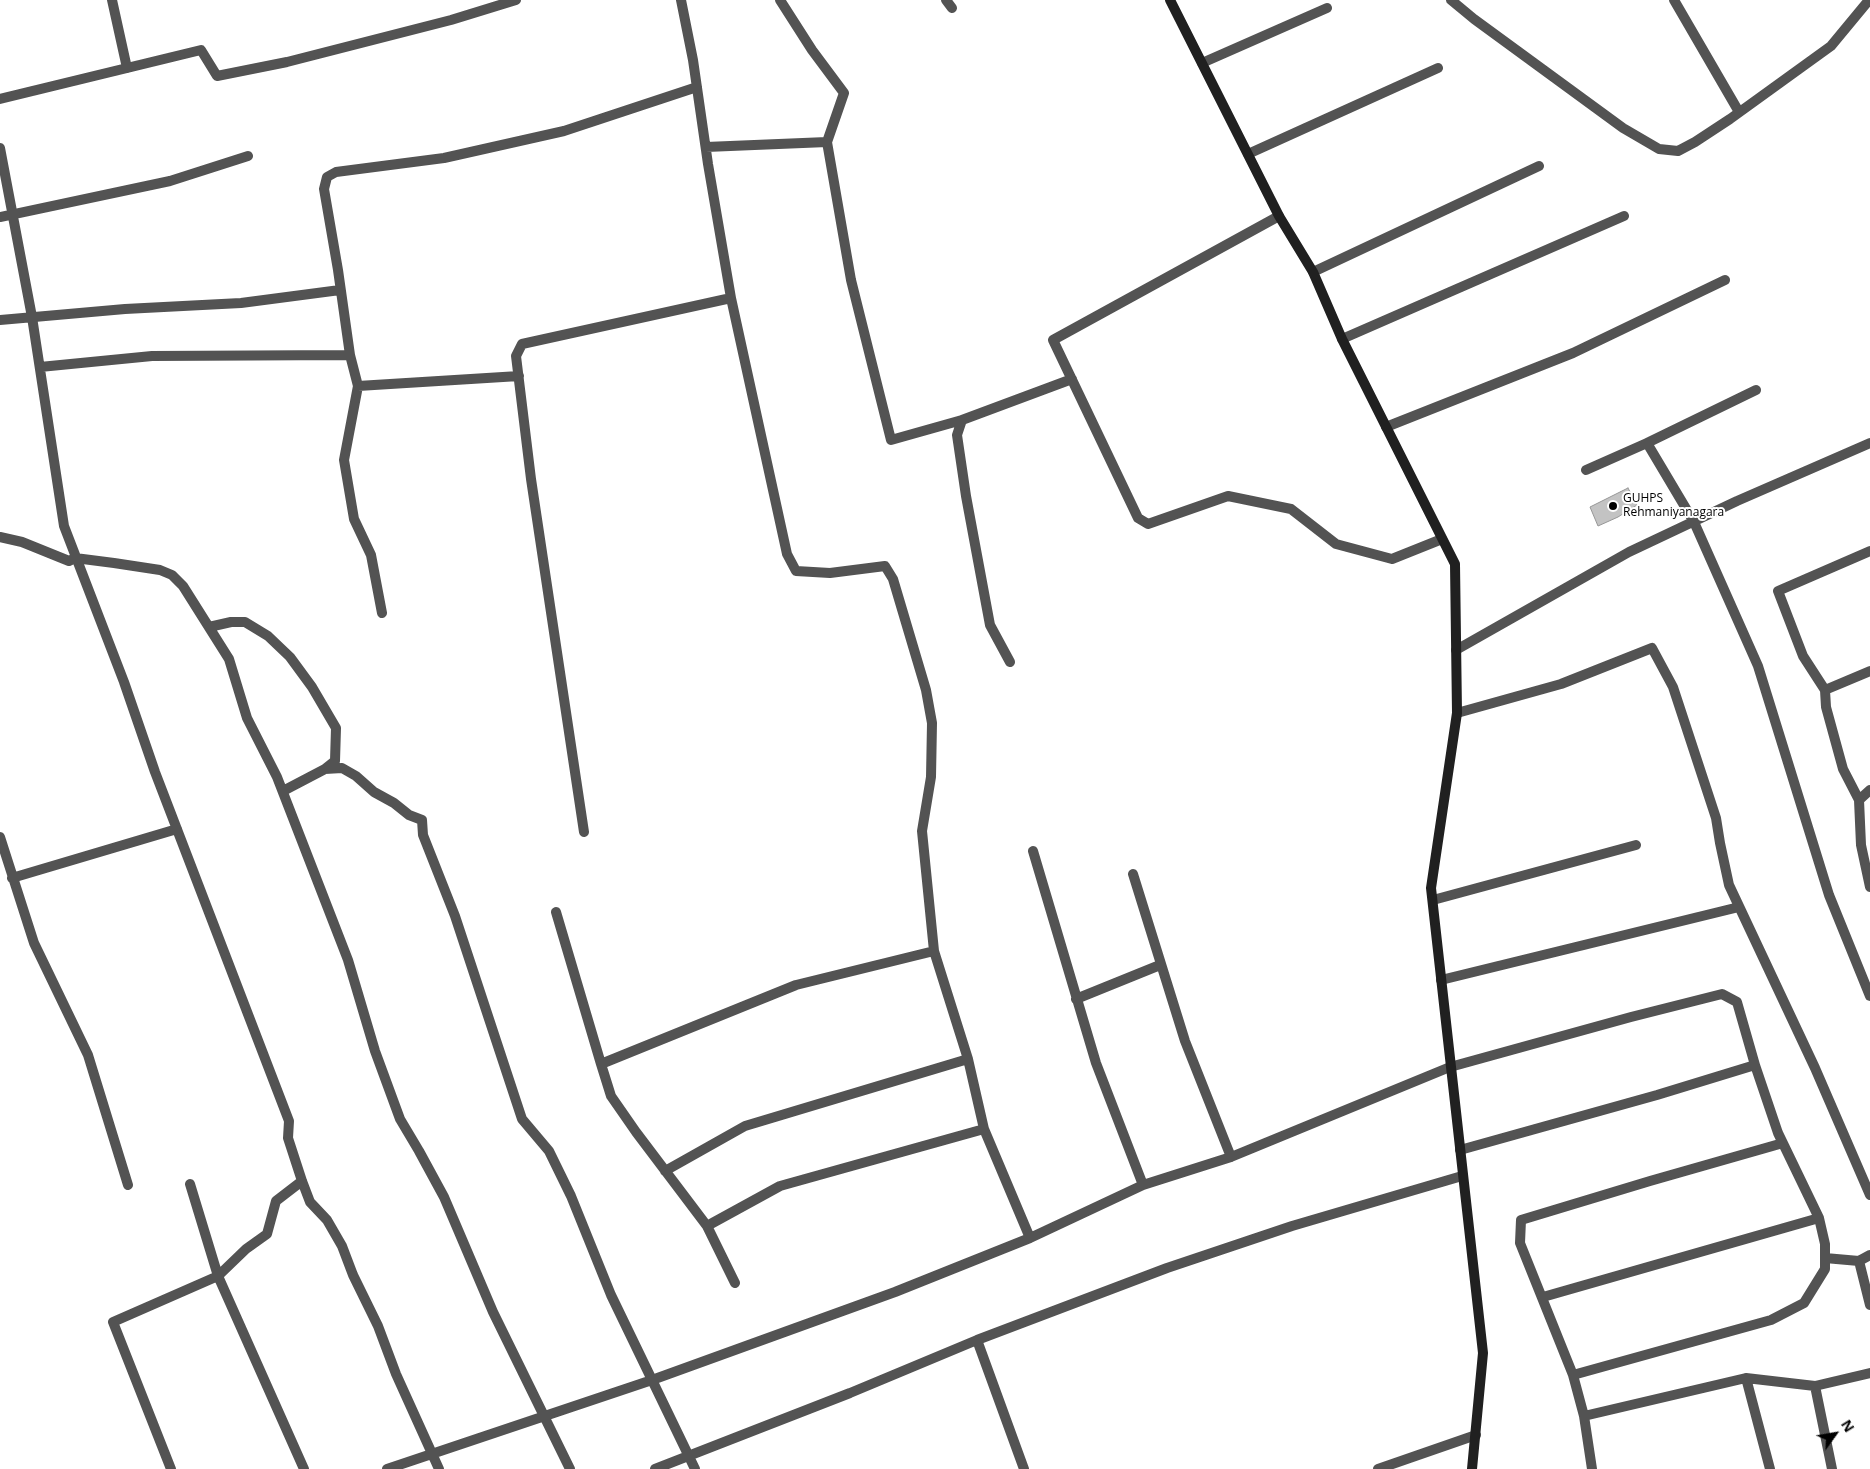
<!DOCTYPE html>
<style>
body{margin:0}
#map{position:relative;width:1870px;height:1469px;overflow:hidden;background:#fff;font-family:"Open Sans",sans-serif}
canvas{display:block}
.north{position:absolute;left:1810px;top:1409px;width:50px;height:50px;-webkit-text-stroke:4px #fff;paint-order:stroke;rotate:58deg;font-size:14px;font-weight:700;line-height:20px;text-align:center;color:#000}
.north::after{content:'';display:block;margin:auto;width:18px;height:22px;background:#000;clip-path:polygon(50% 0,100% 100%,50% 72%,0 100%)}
</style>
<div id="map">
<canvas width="1870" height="1469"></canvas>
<div class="north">N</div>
</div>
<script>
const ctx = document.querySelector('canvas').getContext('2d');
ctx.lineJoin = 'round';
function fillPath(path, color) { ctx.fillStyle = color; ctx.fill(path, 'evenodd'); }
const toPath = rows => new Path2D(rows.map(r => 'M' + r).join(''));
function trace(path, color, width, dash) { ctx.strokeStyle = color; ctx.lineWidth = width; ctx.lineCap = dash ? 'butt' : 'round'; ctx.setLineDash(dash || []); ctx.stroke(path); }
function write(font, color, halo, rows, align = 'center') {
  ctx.font = font + ' "Open Sans",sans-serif'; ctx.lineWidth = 4; ctx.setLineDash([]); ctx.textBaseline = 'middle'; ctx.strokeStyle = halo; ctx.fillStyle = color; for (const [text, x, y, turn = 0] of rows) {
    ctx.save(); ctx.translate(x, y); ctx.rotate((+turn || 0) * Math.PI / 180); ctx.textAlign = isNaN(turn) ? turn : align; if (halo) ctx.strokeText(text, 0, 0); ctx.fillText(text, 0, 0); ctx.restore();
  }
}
const building = toPath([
 [1628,488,1637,505,1618,517,1598,526,1590,507,1628,488]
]);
fillPath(building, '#c3c3c3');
trace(building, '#979797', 1);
trace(toPath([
 [112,0,127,68],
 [780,0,812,50,844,93,827,142],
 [946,0,952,8],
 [1451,0,1474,19,1623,128,1659,149,1678,151,1695,142,1730,119,1831,46,1869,0],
 [1674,0,1739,112],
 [1202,63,1327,8],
 [0,99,201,50,217,76,287,62,451,20,516,0],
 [706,147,827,142,851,280,891,440,962,420],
 [0,148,32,317,64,526,124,682,155,772,289,1121,288,1138,302,1181,310,1202,327,1220,342,1246,353,1275,378,1326,396,1374,439,1469],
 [1248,154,1438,68],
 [1279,216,1053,340,1138,518,1148,524,1228,496,1291,509,1336,544,1392,559,1442,539],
 [0,217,170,181,248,156],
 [1313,272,1539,166],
 [0,320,125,309,241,303,340,290],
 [1342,339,1624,216],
 [40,367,152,356,350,355],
 [519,376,358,386,350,355,338,270,324,189,327,177,336,172,444,158,564,131,697,87],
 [358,386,344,460,354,519,371,555,382,613],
 [1756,390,1647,443,1694,522,1758,666,1829,895,1870,996],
 [1386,427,1573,353,1725,280],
 [1586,470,1647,443],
 [0,537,22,542,69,561,75,558,114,563,160,570,172,575,183,586,229,659,247,718,277,777,348,960,375,1051,400,1119,419,1151,444,1197,493,1312,570,1469],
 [1870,551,1778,591,1803,656,1825,690,1870,671],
 [209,627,231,622,245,622,268,636,290,657,312,687,336,728,335,761,325,769,283,791],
 [1456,650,1629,552,1737,501,1870,443],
 [1010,662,990,625,966,496,957,435,962,420,1072,379],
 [1825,690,1826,707,1843,769,1859,800,1861,845,1870,887],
 [1457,713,1561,684,1652,648,1673,687,1716,818,1720,843,1729,885,1815,1068,1870,1195],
 [325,769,342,768,356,776,374,792,394,803,409,815,422,820,423,835,455,916,522,1119,549,1151,571,1196,611,1295,695,1469],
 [1859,800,1870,790],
 [584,832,531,479,516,356,522,344,731,298,708,164,693,60,681,0],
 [0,837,34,943,88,1055,128,1185],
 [1033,851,1096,1063,1143,1185],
 [1133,874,1185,1041,1231,1157],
 [12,878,177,829],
 [1433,900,1636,845],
 [556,912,601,1064,796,985,934,951],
 [1441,980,1739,907],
 [1076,999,1160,965],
 [601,1064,611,1096,636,1132,707,1226,735,1283],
 [1460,1150,1657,1095,1755,1065,1778,1133,1819,1218,1825,1244,1825,1269,1804,1303,1771,1320,1573,1375],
 [665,1171,745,1126,968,1059],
 [302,1181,276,1201,267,1234,246,1249,218,1276,304,1469],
 [707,1226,780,1186,984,1129],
 [1030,1238,1143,1185,1231,1157,1450,1067,1631,1017,1722,994,1737,1002,1755,1065],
 [1825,1258,1859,1261,1870,1255],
 [1859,1261,1870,1305],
 [1543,1297,1819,1218],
 [977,1340,1024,1469],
 [1746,1378,1815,1386,1870,1373],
 [1815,1386,1832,1469],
 [1584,1416,1746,1378,1770,1469],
 [171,1469,113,1322,218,1276,190,1184],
 [387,1469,652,1380,895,1292,1030,1238,984,1129,968,1059,934,951,922,831,931,777,932,723,926,690,893,579,885,566,830,573,796,571,787,554,731,298],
 [655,1469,850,1393,977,1340,1167,1268,1292,1226,1462,1176],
 [1378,1469,1476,1435],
 [1592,1469,1584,1416,1573,1375,1520,1243,1521,1220,1650,1181,1783,1143]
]), '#535353', 10);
trace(toPath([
 [1170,0,1279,216,1313,272,1342,339,1455,564,1457,713,1431,888,1483,1353,1472,1469]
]), '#202020', 10);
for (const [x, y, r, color] of [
 [1613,506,5,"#000"]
]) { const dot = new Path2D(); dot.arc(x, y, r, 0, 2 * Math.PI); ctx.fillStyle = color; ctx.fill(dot); trace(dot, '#fff', 2); }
write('12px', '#000', '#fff', [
 ["GUHPS",1623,499],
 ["Rehmaniyanagara",1623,513]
], 'left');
</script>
